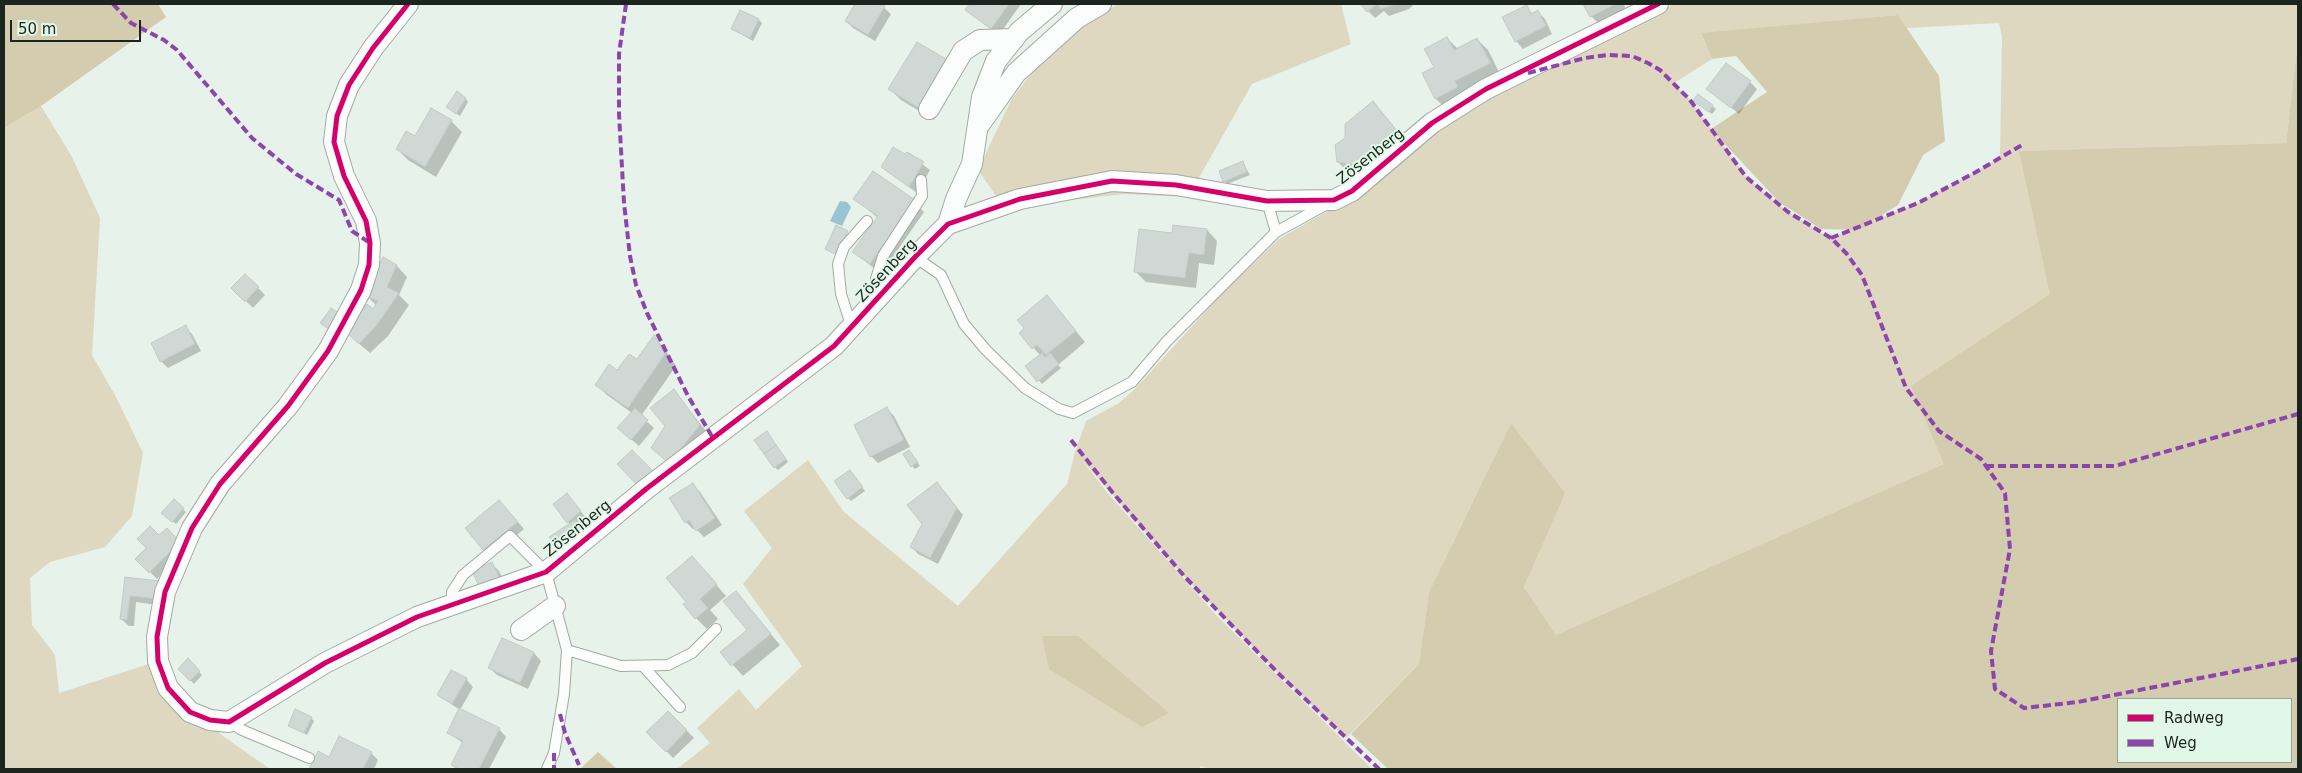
<!DOCTYPE html>
<meta charset="utf-8">
<style>
body{margin:0}
#map{position:relative;width:2302px;height:773px;overflow:hidden;background:#e7f2ea;font-family:"DejaVu Sans",sans-serif}
canvas{display:block}
.frame{position:absolute;inset:0;border:5px solid #1c241f;pointer-events:none}
.legend{position:absolute;left:2117px;top:698px;width:175px;height:65px;box-sizing:border-box;background:#e2f7e8;border:1px solid #93a398;margin:0;padding:6px 9px;list-style:none;font-size:15px;color:#1c241f}
.legend li{display:flex;align-items:center;gap:10px;height:25px}
.legend b{width:25px;border:1px solid #93a398}
.scale{position:absolute;left:10px;top:20px;width:131px;height:22px;box-sizing:border-box;border:2px solid #1c241f;border-top:0;padding-left:6px;font-size:15px;line-height:18px;white-space:nowrap;color:#1c241f;-webkit-text-stroke:4px #e2f7e8;paint-order:stroke}
</style>
<div id="map">
<canvas width="2302" height="773"></canvas>
<div class="frame"></div>
<ul class="legend">
<li><b style="height:6px;background:#d6006c"></b>Radweg</li>
<li><b style="height:6px;background:#8e44ad"></b>Weg</li>
</ul>
<div class="scale">50 m</div>
</div>
<script>
const ctx = document.querySelector('canvas').getContext('2d');
ctx.lineJoin = 'round';
function fillPath(path, color) { ctx.fillStyle = color; ctx.fill(path, 'evenodd'); }
const toPath = rows => new Path2D(rows.map(r => 'M' + r).join(''));
function trace(path, color, width, dash) { ctx.strokeStyle = color; ctx.lineWidth = width; ctx.lineCap = dash ? 'butt' : 'round'; ctx.setLineDash(dash || []); ctx.stroke(path); }
function write(font, color, halo, rows, align = 'center') {
  ctx.font = font + ' "DejaVu Sans",sans-serif'; ctx.lineWidth = 4; ctx.setLineDash([]); ctx.textBaseline = 'middle'; ctx.strokeStyle = halo; ctx.fillStyle = color; for (const [text, x, y, turn = 0] of rows) {
    ctx.save(); ctx.translate(x, y); ctx.rotate((+turn || 0) * Math.PI / 180); ctx.textAlign = isNaN(turn) ? turn : align; if (halo) ctx.strokeText(text, 0, 0); ctx.fillText(text, 0, 0); ctx.restore();
  }
}
fillPath(toPath([
 [1118,4,1341,4,1351,44,1252,84,1188,197,1124,194,1053,202,1008,213,978,170,1011,100,1039,64,1080,27],
 [1674,4,2298,4,2298,54,2296,57,2286,143,2020,151,2051,294,1945,464,1556,635,1524,587,1564,493,1511,423,1429,592,1419,664,1346,738,1279,674,1185,577,1081,459,1111,497,1216,615,1372,769,1211,769,1200,766,1200,769,677,769,710,743,697,728,739,689,756,710,802,666,743,584,772,548,744,511,808,460,844,512,958,606,1067,484,1075,452,1086,421,1119,403,1136,388,1224,291,1279,239,1336,206,1439,129,1521,72,1565,62,1554,64],
 [1898,15,1907,28,1999,23,2002,37,2000,158,1918,203,1830,238,1788,212,1746,177,1690,100,1674,83,1712,59,1701,34],
 [41,106,72,157,100,218,92,355,116,397,143,453,132,516,105,547,50,562,30,578,32,625,55,655,59,693,158,661,168,688,210,720,220,734,270,769,4,769,4,128]
]), '#ddd8bf');
fillPath(toPath([
 [4,4,158,4,166,17,41,106,4,128],
 [1898,15,1939,76,1945,141,1923,155,1898,205,1858,230,1821,229,1779,202,1711,129,1767,92,1736,56,1712,59,1701,33],
 [2298,54,2298,769,1388,769,1351,734,1419,664,1429,592,1511,423,1565,493,1524,587,1556,635,1944,464,1911,386,2050,294,2019,151,2286,143,2296,57],
 [2291,699,2291,762,2118,762,2118,699],
 [1042,636,1078,636,1169,713,1142,727,1049,669],
 [598,752,617,769,580,769]
]), '#d3ccaf');
fillPath(toPath([
 [840,201,847,202,851,207,842,226,830,221]
]), '#99c4d2');
fillPath(toPath([
 [857,4,880,4,891,14,875,41,853,28,846,21],
 [971,4,1021,4,999,35,966,10],
 [1361,4,1414,4,1409,9,1389,16,1384,11,1375,18],
 [1584,4,1623,4,1626,9,1598,23,1591,16],
 [1526,7,1533,14,1538,12,1545,19,1552,34,1523,49,1516,41,1504,18],
 [759,20,762,23,753,41,732,29],
 [1447,38,1458,49,1477,39,1488,50,1500,74,1447,110,1436,99,1424,74,1435,68],
 [950,63,961,74,934,120,901,100,890,89],
 [1750,82,1757,89,1739,114,1708,89],
 [465,98,468,102,460,116,451,110],
 [1373,102,1407,142,1371,176,1349,173,1338,162,1347,138],
 [1698,104,1712,106,1716,109,1712,114],
 [432,110,451,121,462,132,436,177,408,160,397,149,415,138],
 [907,153,930,170,917,193,882,167],
 [1243,163,1250,175,1227,184,1224,181],
 [855,199,914,201,924,212,881,274,854,252,878,218],
 [1207,230,1217,241,1214,265,1199,263,1196,288,1146,282,1135,271,1173,234],
 [383,259,397,266,407,277,399,295,409,305,388,336,370,353,357,342,376,305,367,296],
 [245,275,265,295,253,308,233,288],
 [1057,308,1085,342,1058,365,1061,368,1042,384,1027,366,1040,355,1020,333],
 [185,327,192,334,201,351,168,368,161,361],
 [654,337,664,348,676,366,641,416,654,428,639,446,626,435,632,413,607,395,596,384,637,361],
 [674,391,710,436,681,473,653,448,667,426],
 [887,409,894,416,910,447,878,463,871,456],
 [770,436,788,462,778,470,775,467],
 [912,455,920,466,915,469,912,466],
 [853,475,865,491,851,501,848,498],
 [937,483,963,515,938,564,918,554,911,546,923,523],
 [693,485,700,492,722,525,704,537,695,528,693,529,686,522],
 [567,495,587,519,579,526,591,542,568,522],
 [174,501,186,512,176,524,163,513],
 [506,508,524,529,491,557,467,528],
 [159,537,186,550,157,579,137,559],
 [692,557,726,596,710,610,718,619,707,629,696,618,688,602],
 [492,564,499,571,506,586,474,572],
 [126,578,164,606,136,602,134,626,129,626,121,619],
 [736,593,780,645,743,676,722,653,749,630],
 [503,639,534,653,541,661,528,689,497,675,490,668],
 [188,660,202,675,194,684,180,669],
 [466,679,473,687,460,710,499,729,506,737,489,769,457,769,452,765,463,743,448,733,460,710,438,695],
 [668,712,694,738,673,758,648,732],
 [311,718,314,721,307,735,289,725],
 [319,753,330,758,371,753,378,760,374,769,311,769]
]), '#0003');
const building = toPath([
 [855,4,882,4,885,6,868,35,845,21,855,4],
 [969,4,1009,4,991,29,965,10,969,4],
 [1360,4,1397,4,1381,9,1377,4,1367,12,1360,4],
 [1583,4,1616,4,1590,17,1583,4],
 [1527,5,1531,14,1538,10,1546,26,1515,42,1502,17,1527,5],
 [740,10,759,19,750,38,731,29,740,10],
 [1447,37,1454,50,1477,38,1491,63,1455,81,1458,87,1435,99,1422,73,1434,67,1424,49,1447,37],
 [917,42,951,62,922,110,888,89,917,42],
 [1726,63,1751,81,1731,108,1706,89,1726,63],
 [457,91,466,98,456,114,446,107,457,91],
 [1698,94,1713,105,1709,112,1693,101,1698,94],
 [1373,101,1397,131,1360,166,1337,162,1335,145,1345,138,1345,124,1373,101],
 [431,108,452,120,425,167,396,149,406,131,415,136,431,108],
 [893,147,905,154,907,152,924,162,909,187,881,167,893,147],
 [1243,161,1247,172,1223,182,1219,171,1243,161],
 [873,171,915,200,870,264,852,252,878,216,853,199,873,171],
 [836,225,848,231,837,255,825,249,836,225],
 [1173,225,1207,229,1204,255,1189,253,1185,278,1134,272,1139,229,1172,233,1173,225],
 [383,257,397,265,387,287,399,293,377,325,359,344,345,331,367,304,373,309,378,301,365,296,383,257],
 [245,274,259,287,245,302,231,288,245,274],
 [1047,295,1076,331,1046,355,1037,345,1032,349,1019,333,1024,328,1017,320,1047,295],
 [331,308,340,314,330,330,320,323,331,308],
 [186,325,195,344,160,362,151,343,186,325],
 [654,335,665,354,628,408,595,385,609,364,617,370,629,354,637,359,654,335],
 [1042,353,1045,357,1050,353,1059,364,1037,382,1025,366,1042,353],
 [674,389,700,425,669,463,651,448,665,426,650,408,674,389],
 [887,407,904,440,870,457,854,425,887,407],
 [635,408,648,420,631,440,617,428,635,408],
 [767,431,776,445,764,454,754,440,767,431],
 [776,445,786,459,774,468,764,454,776,445],
 [632,450,655,473,640,488,617,464,632,450],
 [909,450,918,462,911,467,903,454,909,450],
 [850,470,863,487,847,499,834,481,850,470],
 [937,482,957,508,930,558,910,547,922,524,907,505,937,482],
 [693,483,715,518,696,531,689,520,685,523,669,498,693,483],
 [567,493,581,511,567,523,553,504,567,493],
 [174,499,184,508,172,522,161,513,174,499],
 [499,500,518,522,483,550,465,528,499,500],
 [575,520,585,535,560,552,549,537,575,520],
 [150,526,159,535,167,528,180,542,149,573,135,559,146,548,137,539,150,526],
 [692,556,717,584,700,599,708,608,695,619,683,604,686,602,666,578,692,556],
 [492,562,500,579,480,588,472,571,492,562],
 [125,577,160,581,158,599,130,596,127,620,120,619,125,577],
 [736,591,771,634,731,666,720,652,747,630,723,601,736,591],
 [502,638,534,652,520,683,488,668,502,638],
 [188,658,200,671,190,681,178,669,188,658],
 [451,670,467,678,452,704,437,695,451,670],
 [459,708,500,728,479,769,459,769,451,765,463,741,447,733,459,708],
 [295,709,312,717,304,733,288,726,295,709],
 [668,711,687,730,666,752,646,732,668,711],
 [339,736,372,752,363,769,309,769,318,751,329,757,339,736]
]);
fillPath(building, '#cfd8d4');
trace(building, '#c0cbc7', 1);
const lane = toPath([
 [1267,201,1276,232],
 [915,257,941,275,964,324,986,350,1025,388,1059,409,1073,413,1132,382,1167,341,1276,232,1327,204],
 [878,296,876,279,883,256,922,196,921,180],
 [852,328,841,294,838,264,844,247,867,221],
 [452,605,452,592,463,575,510,536,546,572,567,650,564,694,554,753,547,769],
 [567,650,621,666,668,665,692,653,716,629],
 [643,666,680,707],
 [229,722,242,730,309,758]
]);
const street = toPath([
 [408,4,373,48,349,85,337,116,334,142,344,176,366,221,370,243,369,265,361,290,328,351,288,406,220,484,192,528,165,592,157,637,158,661,168,688,190,712,210,720,229,722,325,663,417,617,546,572,646,489,834,346,915,257,948,224,1020,199,1112,181,1176,185,1267,201,1334,200,1352,191,1432,123,1486,89,1658,4],
 [929,109,963,51,980,40,1014,39],
 [980,124,1016,73,1077,18,1101,4],
 [948,224,956,199,972,164,982,97,996,61,1019,32,1052,4],
 [521,630,555,606]
]);
trace(lane, '#a2aaa4', 12);
trace(street, '#a2aaa4', 22);
trace(lane, '#fbfdfc', 10);
trace(street, '#fbfdfc', 20);
trace(toPath([
 [113,4,131,23,164,40,177,50,252,138,296,174,339,200,352,231,370,243],
 [626,4,619,54,619,114,624,203,630,256,636,285,647,313,688,396,713,438],
 [1528,73,1585,58,1607,55,1632,56,1648,63,1660,70,1690,100,1746,177,1788,212,1831,238,1846,253,1862,275,1906,388,1939,431,1981,459,2005,493,2010,549,1991,651,1995,689,2024,708,2078,702,2298,659],
 [1831,238,1918,203,1976,172,2022,145],
 [1071,440,1113,493,1185,577,1279,674,1379,769],
 [1986,466,2115,466,2298,414],
 [560,714,565,733,579,765],
 [554,753,554,769]
]), '#8e44ad', 4, [8, 4]);
trace(toPath([
 [408,4,373,48,349,85,337,116,334,142,344,176,366,221,370,243,369,265,361,290,328,351,288,406,220,484,192,528,165,592,157,637,158,661,168,688,190,712,210,720,229,722,325,663,417,617,546,572,646,489,834,346,915,257,948,224,1020,199,1112,181,1176,185,1267,201,1334,200,1352,191,1432,123,1486,89,1658,4]
]), '#d6006c', 5);
write('15px', '#1c241f', '#e2f7e8', [
 ["Zösenberg",1371,157,-38],
 ["Zösenberg",887,271,-47],
 ["Zösenberg",578,529,-39]
]);
</script>
